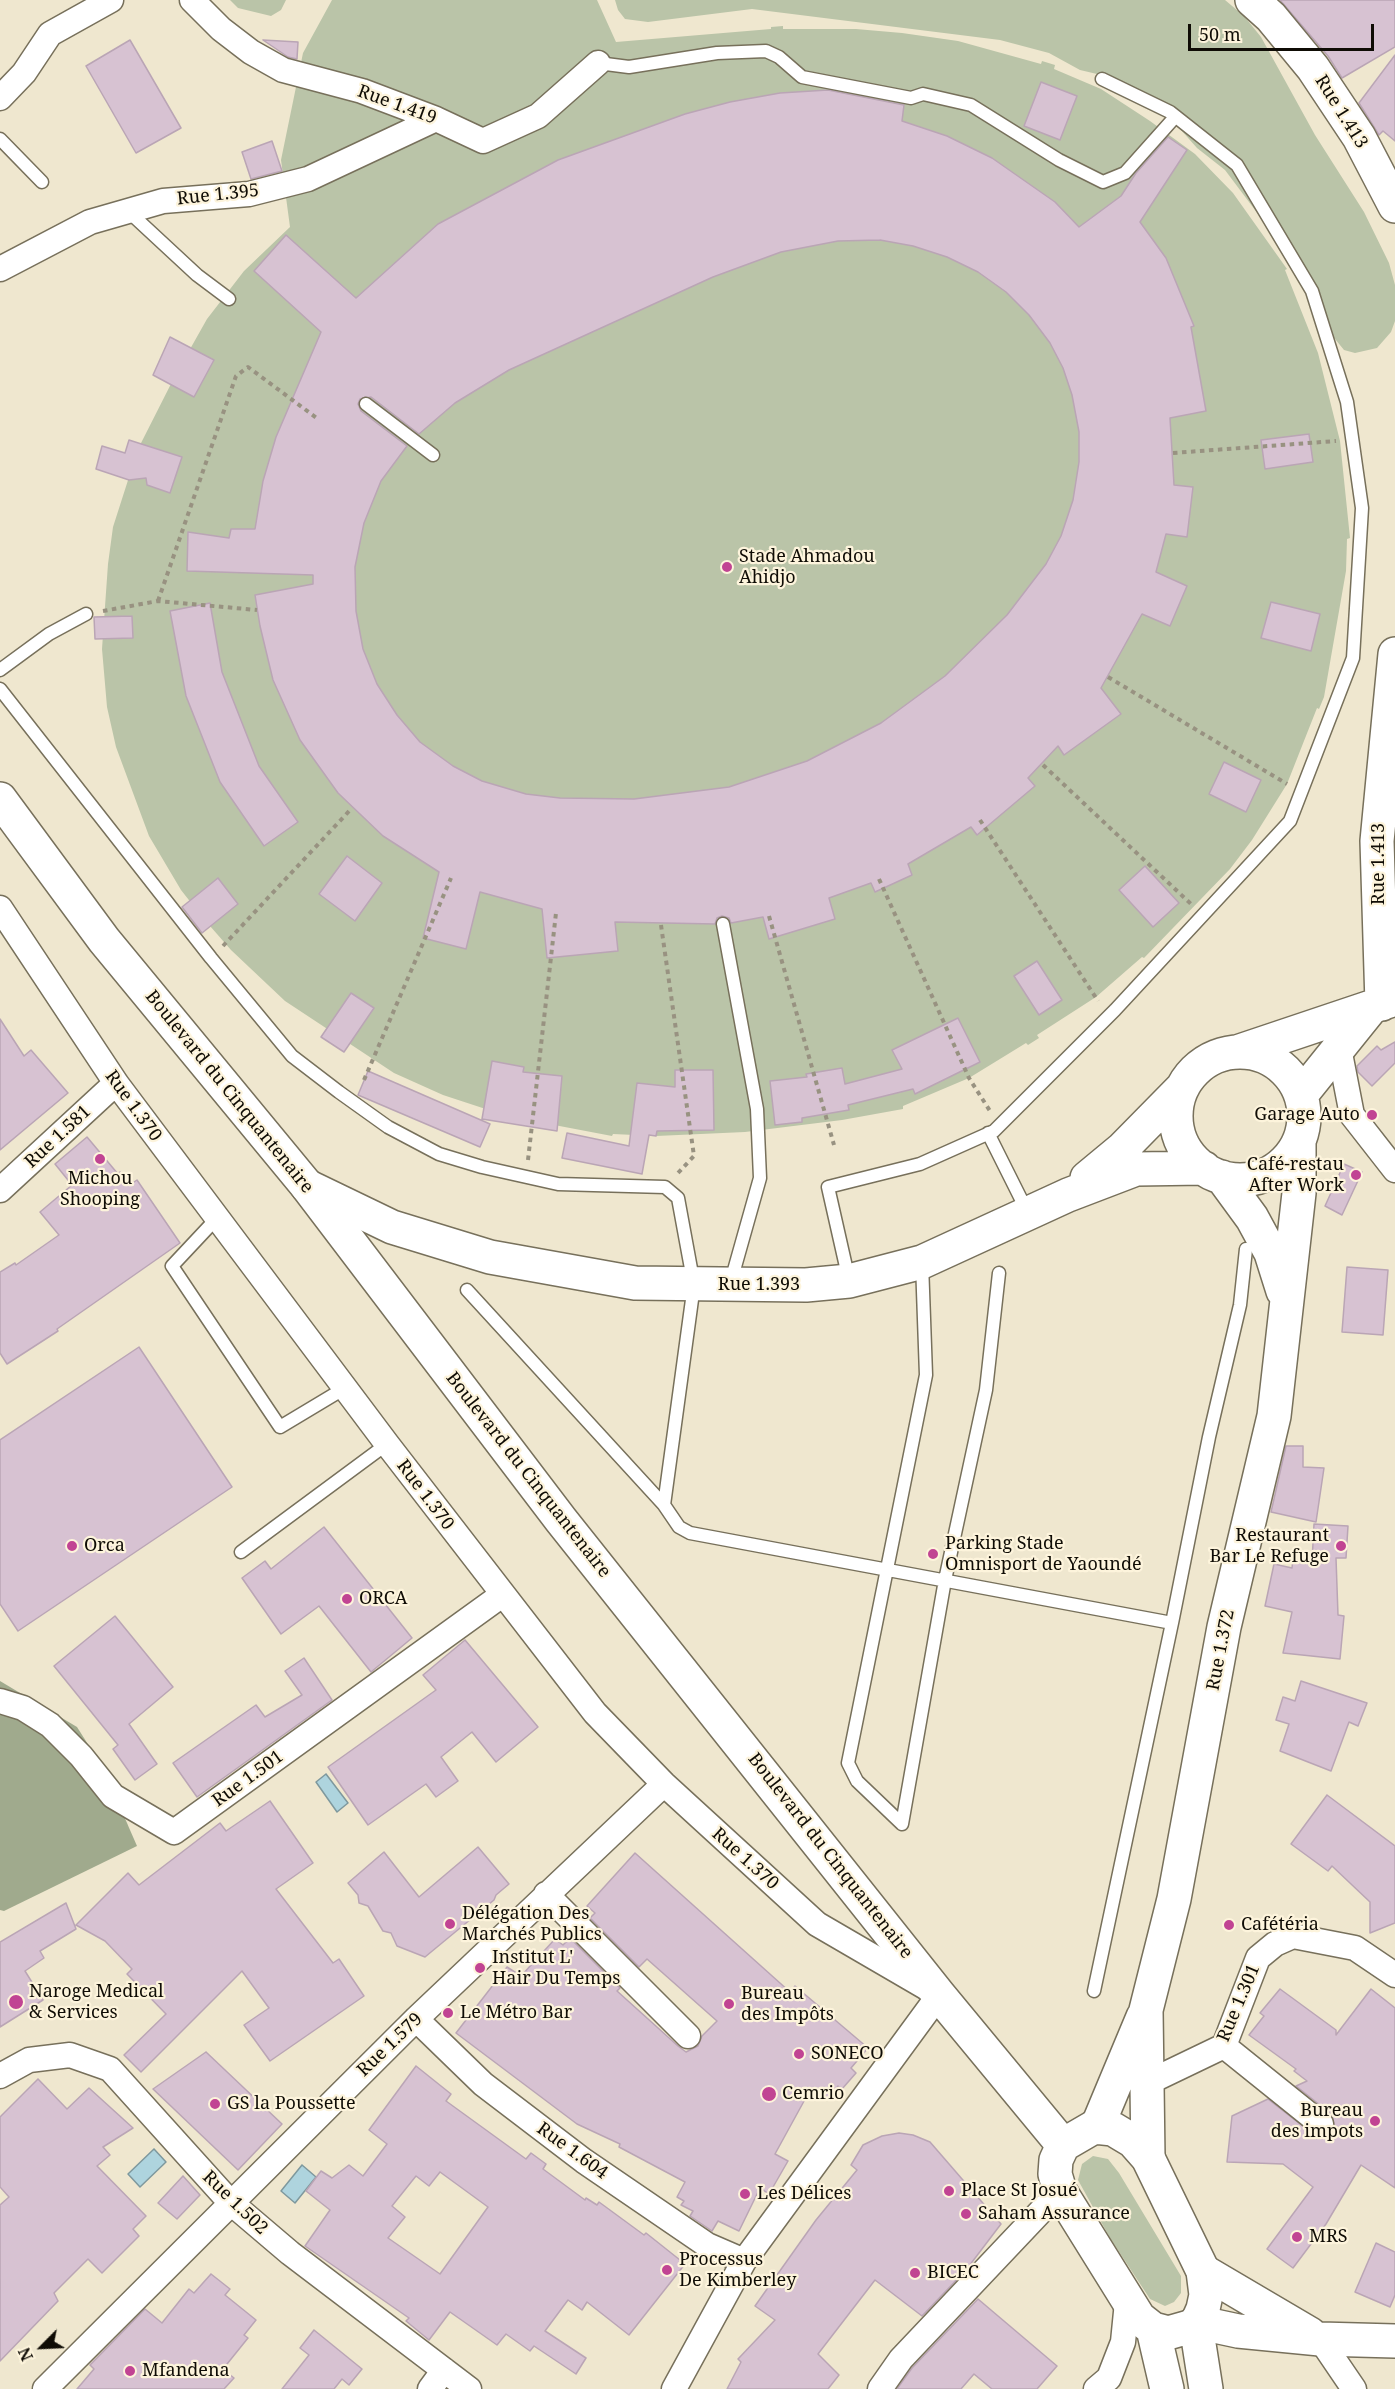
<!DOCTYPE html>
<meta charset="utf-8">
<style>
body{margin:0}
#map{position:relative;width:1395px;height:2389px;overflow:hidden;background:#efe7cf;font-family:"Noto Serif",serif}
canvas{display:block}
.north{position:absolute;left:12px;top:2317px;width:60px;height:60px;-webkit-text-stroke:4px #fdf4dc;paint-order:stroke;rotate:246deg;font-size:16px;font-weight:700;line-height:24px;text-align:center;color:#0f0c05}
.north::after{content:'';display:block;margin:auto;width:21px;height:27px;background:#0f0c05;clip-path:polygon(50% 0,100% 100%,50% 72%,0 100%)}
.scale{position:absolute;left:1188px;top:24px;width:186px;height:27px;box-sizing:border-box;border:3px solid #0f0c05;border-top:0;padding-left:8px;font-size:18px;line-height:21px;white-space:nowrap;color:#0f0c05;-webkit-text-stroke:4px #fdf4dc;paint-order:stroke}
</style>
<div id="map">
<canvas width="1395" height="2389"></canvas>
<div class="north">N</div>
<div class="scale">50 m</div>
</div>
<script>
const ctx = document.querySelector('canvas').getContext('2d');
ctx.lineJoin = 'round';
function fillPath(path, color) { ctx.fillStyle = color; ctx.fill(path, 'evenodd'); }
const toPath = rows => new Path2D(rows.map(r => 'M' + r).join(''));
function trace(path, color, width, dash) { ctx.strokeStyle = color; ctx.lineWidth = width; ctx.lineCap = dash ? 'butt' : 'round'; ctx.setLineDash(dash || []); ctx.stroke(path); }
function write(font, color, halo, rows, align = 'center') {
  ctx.font = font + ' "Noto Serif",serif'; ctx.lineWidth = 4.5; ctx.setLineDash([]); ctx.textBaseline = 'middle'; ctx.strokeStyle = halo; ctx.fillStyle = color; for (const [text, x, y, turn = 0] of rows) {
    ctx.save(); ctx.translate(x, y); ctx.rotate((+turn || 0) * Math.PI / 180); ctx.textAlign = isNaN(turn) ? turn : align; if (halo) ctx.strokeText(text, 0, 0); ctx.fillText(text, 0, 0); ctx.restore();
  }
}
fillPath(toPath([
 [230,0,286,0,281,10,271,16,238,8],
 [332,0,597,0,616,42,771,29,771,27,783,26,783,29,856,29,902,33,958,41,1041,64,1042,61,1055,65,1054,69,1101,89,1150,121,1195,154,1233,193,1287,269,1285,270,1318,353,1340,441,1350,538,1347,539,1346,571,1324,697,1319,709,1317,708,1287,784,1252,840,1230,869,1144,958,1142,957,1096,997,1037,1035,1039,1038,1028,1045,1026,1043,969,1078,903,1106,903,1109,842,1120,745,1132,656,1136,613,1134,612,1136,507,1116,443,1095,394,1073,285,1001,231,950,203,918,181,890,149,836,116,747,107,707,102,649,108,564,113,527,138,449,176,374,207,319,244,271,290,227,281,160,303,53],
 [615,0,1225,0,1244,16,1261,37,1315,135,1364,212,1389,263,1395,285,1395,321,1391,332,1377,348,1355,353,1344,350,1327,329,1282,246,1225,170,1197,148,1173,121,1114,78,1080,70,1049,53,1000,40,752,9,648,22,625,19,618,10],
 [1093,2156,1108,2159,1119,2173,1181,2276,1181,2293,1174,2302,1165,2306,1150,2299,1110,2238,1078,2180,1082,2164]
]), '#bac4a8');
fillPath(toPath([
 [0,1681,77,1727,103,1768,137,1846,4,1911,0,1910]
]), '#a0aa8d');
const water = toPath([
 [326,1774,348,1803,337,1812,316,1782,326,1774],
 [154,2149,166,2162,140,2187,128,2174,154,2149],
 [302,2165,316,2177,295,2203,281,2191,302,2165]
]);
fillPath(water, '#aed4de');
trace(water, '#7e989d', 1.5);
const building = toPath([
 [1280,0,1395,0,1395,47,1342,78,1328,56,1280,0],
 [130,40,181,128,136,153,86,66,130,40],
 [263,40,298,42,297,59,288,57,263,40],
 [1395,55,1395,141,1383,131,1379,135,1359,103,1395,55],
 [1041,82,1077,96,1060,140,1024,126,1041,82],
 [828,90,904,105,902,121,947,136,992,158,1055,202,1079,227,1121,196,1136,173,1168,137,1187,150,1140,222,1166,258,1194,326,1191,327,1206,411,1170,418,1174,485,1193,487,1187,537,1166,534,1156,572,1187,586,1170,626,1142,614,1101,688,1121,714,1064,755,1058,746,1028,778,1035,786,977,835,971,827,908,864,912,875,875,892,871,883,829,898,835,919,769,939,763,917,731,923,729,918,722,916,717,918,715,924,615,922,618,951,547,958,542,909,480,892,466,949,423,938,439,872,383,836,338,793,300,740,273,680,260,626,255,595,313,584,313,575,187,571,188,532,229,538,231,529,255,529,263,481,276,437,321,332,254,271,286,235,356,298,438,224,558,160,685,114,730,102,780,93,828,90],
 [880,240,913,246,947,257,978,272,1006,292,1029,315,1050,343,1063,368,1072,395,1079,432,1079,462,1073,500,1061,536,1046,564,1007,615,945,676,881,723,807,761,729,787,634,799,560,798,526,794,482,781,453,766,420,742,397,715,377,684,363,649,356,611,355,567,364,523,381,481,407,446,361,411,358,404,360,399,371,397,419,434,455,403,509,370,713,277,781,252,838,241,880,240],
 [272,141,282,171,251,179,242,152,272,141],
 [170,337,214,360,194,397,153,375,170,337],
 [1309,434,1313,462,1265,469,1261,440,1309,434],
 [129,440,182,457,170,493,147,485,146,478,129,480,96,469,102,446,125,453,129,440],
 [1271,602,1320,614,1311,651,1261,638,1271,602],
 [210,603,222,672,259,766,298,822,264,846,220,782,186,696,170,611,210,603],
 [132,616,133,638,95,639,94,617,132,616],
 [1224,762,1261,780,1246,812,1209,794,1224,762],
 [347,856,382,883,355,921,319,894,347,856],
 [1145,866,1179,903,1153,927,1119,890,1145,866],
 [218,878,238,904,202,933,182,907,218,878],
 [1037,961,1062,1000,1039,1015,1014,976,1037,961],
 [351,993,374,1008,344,1052,321,1037,351,993],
 [958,1018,980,1062,915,1094,913,1089,848,1105,849,1110,802,1118,802,1122,775,1125,770,1081,807,1077,806,1074,842,1068,845,1084,902,1069,892,1050,958,1018],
 [0,1019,24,1056,31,1050,68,1093,0,1150,0,1019],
 [1395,1042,1395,1063,1372,1086,1358,1072,1357,1066,1377,1046,1381,1050,1395,1042],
 [492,1061,524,1067,523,1072,562,1076,557,1131,482,1119,492,1061],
 [675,1070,713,1070,714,1130,657,1131,656,1136,649,1135,642,1174,562,1158,567,1133,629,1146,637,1083,675,1087,675,1070],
 [368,1071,490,1124,480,1147,358,1095,368,1071],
 [87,1137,118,1174,120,1172,131,1184,137,1180,180,1243,57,1329,58,1331,7,1364,0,1353,0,1272,15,1263,16,1265,59,1235,40,1212,72,1185,55,1164,87,1137],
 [1344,1164,1362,1172,1342,1215,1325,1206,1344,1164],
 [1347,1267,1388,1270,1383,1335,1342,1332,1347,1267],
 [139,1347,232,1487,18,1631,0,1604,0,1440,139,1347],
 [1286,1446,1303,1446,1303,1467,1324,1468,1316,1522,1271,1512,1286,1446],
 [1314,1524,1348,1526,1346,1558,1336,1558,1338,1615,1344,1616,1340,1659,1283,1653,1292,1612,1265,1606,1274,1564,1292,1568,1293,1559,1312,1562,1314,1524],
 [324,1527,412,1638,371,1672,319,1606,281,1634,242,1578,265,1561,271,1569,324,1527],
 [115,1616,173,1687,129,1724,157,1764,135,1780,113,1749,118,1745,54,1666,115,1616],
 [465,1640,538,1727,496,1762,472,1732,441,1757,458,1781,436,1797,426,1784,368,1825,328,1767,436,1690,423,1675,465,1640],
 [304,1658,332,1700,197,1797,173,1763,256,1705,265,1717,302,1695,285,1671,304,1658],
 [1301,1681,1367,1703,1358,1726,1349,1722,1331,1771,1280,1751,1289,1724,1276,1720,1283,1697,1295,1701,1301,1681],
 [1327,1795,1395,1846,1395,1923,1370,1933,1370,1902,1332,1866,1328,1871,1291,1844,1327,1795],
 [270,1801,313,1863,276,1889,333,1963,339,1959,364,1996,270,2061,244,2025,269,2008,242,1971,141,2072,124,2055,166,2014,127,1974,132,1969,105,1941,76,1925,128,1873,139,1885,220,1823,226,1831,270,1801],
 [478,1847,509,1884,496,1895,494,1900,425,1957,397,1946,391,1933,383,1931,368,1906,359,1903,358,1895,348,1883,384,1852,419,1897,478,1847],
 [635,1853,790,1992,795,1986,868,2048,851,2068,856,2073,842,2089,838,2086,829,2099,824,2095,820,2098,809,2092,775,2154,788,2161,769,2194,760,2188,739,2231,718,2221,712,2231,690,2216,693,2211,681,2205,684,2201,677,2197,685,2182,619,2147,620,2144,577,2124,456,2033,507,1967,521,1976,555,1939,563,1945,570,1938,620,1988,617,1991,678,2046,686,2052,698,2046,702,2036,717,2021,647,1959,639,1967,590,1918,595,1913,587,1906,635,1853],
 [66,1903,76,1929,40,1951,44,1958,25,1971,43,2000,0,2027,0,1942,66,1903],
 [1280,1989,1336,2030,1336,2035,1371,1989,1395,2008,1395,2188,1361,2165,1326,2224,1293,2268,1267,2249,1313,2187,1283,2164,1227,2162,1232,2116,1268,2099,1318,2138,1327,2137,1335,2127,1330,2113,1296,2086,1307,2081,1294,2071,1296,2069,1249,2035,1264,2016,1260,2013,1280,1989],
 [206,2052,282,2124,238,2170,153,2089,206,2052],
 [416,2066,451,2094,446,2101,526,2159,531,2153,546,2164,543,2169,585,2200,586,2198,597,2205,599,2202,644,2235,646,2233,685,2264,629,2335,587,2302,582,2310,568,2300,545,2331,586,2358,576,2374,534,2346,530,2351,506,2334,497,2345,450,2312,429,2340,406,2321,409,2318,305,2246,330,2210,306,2191,321,2171,332,2178,349,2165,363,2176,387,2144,369,2130,416,2066],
 [440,2172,488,2207,440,2274,388,2238,405,2217,392,2206,416,2176,429,2186,440,2172],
 [38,2079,67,2109,89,2088,133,2128,103,2147,110,2155,97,2166,146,2216,133,2229,139,2236,102,2273,88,2259,54,2293,58,2301,0,2361,0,2205,9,2197,0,2187,0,2117,38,2079],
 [899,2133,913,2135,930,2142,1001,2224,966,2270,922,2316,875,2280,818,2354,839,2375,828,2389,727,2389,741,2362,738,2359,775,2320,755,2306,816,2220,857,2170,851,2165,863,2145,882,2136,899,2133],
 [183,2176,200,2195,177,2219,158,2203,183,2176],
 [1376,2243,1395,2252,1395,2295,1390,2307,1355,2292,1376,2243],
 [211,2274,230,2289,225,2295,256,2320,244,2335,248,2338,223,2369,234,2378,224,2389,77,2389,94,2369,90,2365,145,2309,162,2323,189,2289,194,2293,211,2274],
 [978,2299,1057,2366,1037,2389,992,2389,974,2374,961,2389,897,2389,912,2368,978,2299],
 [314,2330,362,2369,349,2385,342,2379,334,2389,282,2389,309,2355,300,2348,314,2330]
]);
fillPath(building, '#d7c2d2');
trace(building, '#baa5b5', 1.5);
const lane = toPath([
 [598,63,629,67,717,53,766,51,779,57,802,77,911,98,923,94,971,105,1059,160,1103,182,1125,173,1175,117],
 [0,139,42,182],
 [128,211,197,275,229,299],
 [366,404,433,455],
 [0,670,49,634,86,614],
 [0,689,211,958,292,1056,339,1092,388,1127,439,1154,482,1167,558,1184,665,1187,678,1198,694,1285,664,1505],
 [723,924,757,1109,760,1178,731,1281],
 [988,1133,1028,1213],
 [217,1218,172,1266,280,1427,345,1388],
 [849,1280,828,1187,920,1164,994,1131,1115,1010,1290,821,1353,658,1362,508,1347,402,1312,291,1237,165,1170,112,1102,79],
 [467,1290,664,1505,679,1527,690,1533,1172,1623,1209,1437,1240,1305,1246,1249],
 [241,1552,387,1444],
 [902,1824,857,1781,848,1763,926,1375,922,1263],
 [902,1824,945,1580,986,1390,999,1273],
 [1094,1991,1172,1623]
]);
const street = toPath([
 [192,0,221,29,251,52,283,70,362,91,436,119,483,141,538,116,598,63],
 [0,98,24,73,50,34,111,0],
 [0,269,90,222,163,201,249,194,308,179,436,119],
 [0,908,116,1083,387,1444,595,1713,664,1784,817,1924,939,1995,744,2261,674,2389],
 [1339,1048,1352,1115,1395,1170],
 [0,1190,116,1083],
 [0,1701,23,1708,50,1725,81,1756,113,1796,174,1832,502,1595],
 [546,1894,688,2036],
 [416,2019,483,2084,584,2161,707,2245,744,2261],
 [1224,2046,1321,2124],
 [0,2076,29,2060,70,2055,110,2069,230,2202,290,2253,469,2389],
 [1147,2083,1224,2046,1258,1958,1275,1944,1293,1936,1355,1948,1395,1975],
 [1320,2339,1354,2389],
 [45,2389,416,2019,664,1784],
 [430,2389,444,2370],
 [880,2389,901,2359,1060,2191],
 [1096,2389,1109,2378,1123,2342,1127,2302]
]);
const secondary = toPath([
 [1252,0,1271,17,1313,68,1359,137,1395,206],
 [1382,1004,1377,841,1395,654],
 [1237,1052,1395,999],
 '1176 1116a64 64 0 1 1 128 0a64 64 0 1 1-128 0Z',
 [1301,1095,1371,1008],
 [1222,1177,1252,1218,1271,1253,1283,1291],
 [1087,1178,1122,1149,1183,1087],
 [307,1186,392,1227,490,1257,635,1283,806,1285,849,1281,922,1262,1068,1195,1136,1169,1204,1168],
 [1097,2127,1143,2017],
 [1148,2158,1146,2010,1174,1899,1224,1627,1274,1416,1299,1193,1299,1141],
 [1203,2271,1310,2334],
 [1196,2322,1238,2331,1320,2339,1395,2341]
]);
const primary = toPath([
 [0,799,104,940,307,1186,561,1520,939,1995,1063,2145],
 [1094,2127,1113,2129,1133,2141,1148,2158,1203,2271,1206,2295,1203,2309,1196,2325,1168,2333,1153,2329,1139,2318,1060,2191,1055,2174,1056,2160,1063,2145,1094,2127],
 [1196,2325,1206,2389],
 [1153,2329,1167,2389]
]);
trace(lane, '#77705b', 15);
trace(street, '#77705b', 27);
trace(secondary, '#77705b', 36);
trace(primary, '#77705b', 36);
trace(toPath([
 [1173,453,1336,441],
 [158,601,236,376,248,367,318,419],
 [103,611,158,601,257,610],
 [1108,677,1287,784],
 [1043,765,1191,904],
 [980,820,1098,1001],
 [879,879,969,1078,990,1111],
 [769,916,834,1145],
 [661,925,694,1156,676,1175],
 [223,946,352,808],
 [364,1080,451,878],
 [528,1160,556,913]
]), '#989281', 4, [4.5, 4.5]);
trace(lane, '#fff', 12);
trace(street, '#fff', 24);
trace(secondary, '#fff', 33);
trace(primary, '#fff', 33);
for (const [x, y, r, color] of [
 [727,567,6,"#c14493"],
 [1372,1115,6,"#c14493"],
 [100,1159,6,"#c14493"],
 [1356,1175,6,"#c14493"],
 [72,1546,6,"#c14493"],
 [1341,1546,6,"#c14493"],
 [933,1554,6,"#c14493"],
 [347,1599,6,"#c14493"],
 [450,1924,6,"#c14493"],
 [1229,1925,6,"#c14493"],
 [480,1968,6,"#c14493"],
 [16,2002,8,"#c14493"],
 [729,2004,6,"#c14493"],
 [448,2013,6,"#c14493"],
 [799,2054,6,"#c14493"],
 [769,2094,8,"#c14493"],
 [215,2104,6,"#c14493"],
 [1375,2121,6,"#c14493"],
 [949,2191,6,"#c14493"],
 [745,2194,6,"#c14493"],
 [966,2214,6,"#c14493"],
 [1297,2237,6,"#c14493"],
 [667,2270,6,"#c14493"],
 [915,2273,6,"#c14493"],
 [130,2371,6,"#c14493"]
]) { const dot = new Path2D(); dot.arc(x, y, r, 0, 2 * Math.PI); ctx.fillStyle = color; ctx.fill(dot); trace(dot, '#fdf4dc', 2); }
write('18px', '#0f0c05', '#fdf4dc', [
 ["Rue 1.419",397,105,20],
 ["Rue 1.413",1341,112,58],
 ["Rue 1.395",218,195,-6],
 ["Rue 1.413",1379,864,-90],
 ["Boulevard du Cinquantenaire",229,1092,51],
 ["Rue 1.370",133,1106,54],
 ["Rue 1.581",58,1137,-43],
 ["Rue 1.393",759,1285],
 ["Boulevard du Cinquantenaire",528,1475,52],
 ["Rue 1.370",425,1495,53],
 ["Rue 1.372",1221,1650,-79],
 ["Rue 1.501",248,1779,-36],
 ["Boulevard du Cinquantenaire",830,1856,52],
 ["Rue 1.370",745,1859,42],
 ["Rue 1.301",1239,2003,-67],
 ["Rue 1.579",390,2045,-44],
 ["Rue 1.604",572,2151,36],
 ["Rue 1.502",235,2203,44]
]);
write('18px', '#0f0c05', '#fdf4dc', [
 ["Stade Ahmadou",739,557],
 ["Ahidjo",739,578],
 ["Garage Auto",1360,1115,"right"],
 ["Café-restau",1344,1165,"right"],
 ["After Work",1344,1186,"right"],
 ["Michou",100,1179,"center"],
 ["Shooping",100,1200,"center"],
 ["Restaurant",1329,1536,"right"],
 ["Bar Le Refuge",1329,1557,"right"],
 ["Parking Stade",945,1544],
 ["Omnisport de Yaoundé",945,1565],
 ["Orca",84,1546],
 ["ORCA",359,1599],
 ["Délégation Des",462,1914],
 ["Marchés Publics",462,1935],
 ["Cafétéria",1241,1925],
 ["Institut L'",492,1958],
 ["Hair Du Temps",492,1979],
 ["Naroge Medical",29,1992],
 ["& Services",29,2013],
 ["Bureau",741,1994],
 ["des Impôts",741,2015],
 ["Le Métro Bar",460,2013],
 ["SONECO",811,2054],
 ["Cemrio",782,2094],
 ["GS la Poussette",227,2104],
 ["Bureau",1363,2111,"right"],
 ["des impots",1363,2132,"right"],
 ["Place St Josué",961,2191],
 ["Les Délices",757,2194],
 ["Saham Assurance",978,2214],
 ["MRS",1309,2237],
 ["Processus",679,2260],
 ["De Kimberley",679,2281],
 ["BICEC",927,2273],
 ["Mfandena",142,2371]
], 'left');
</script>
